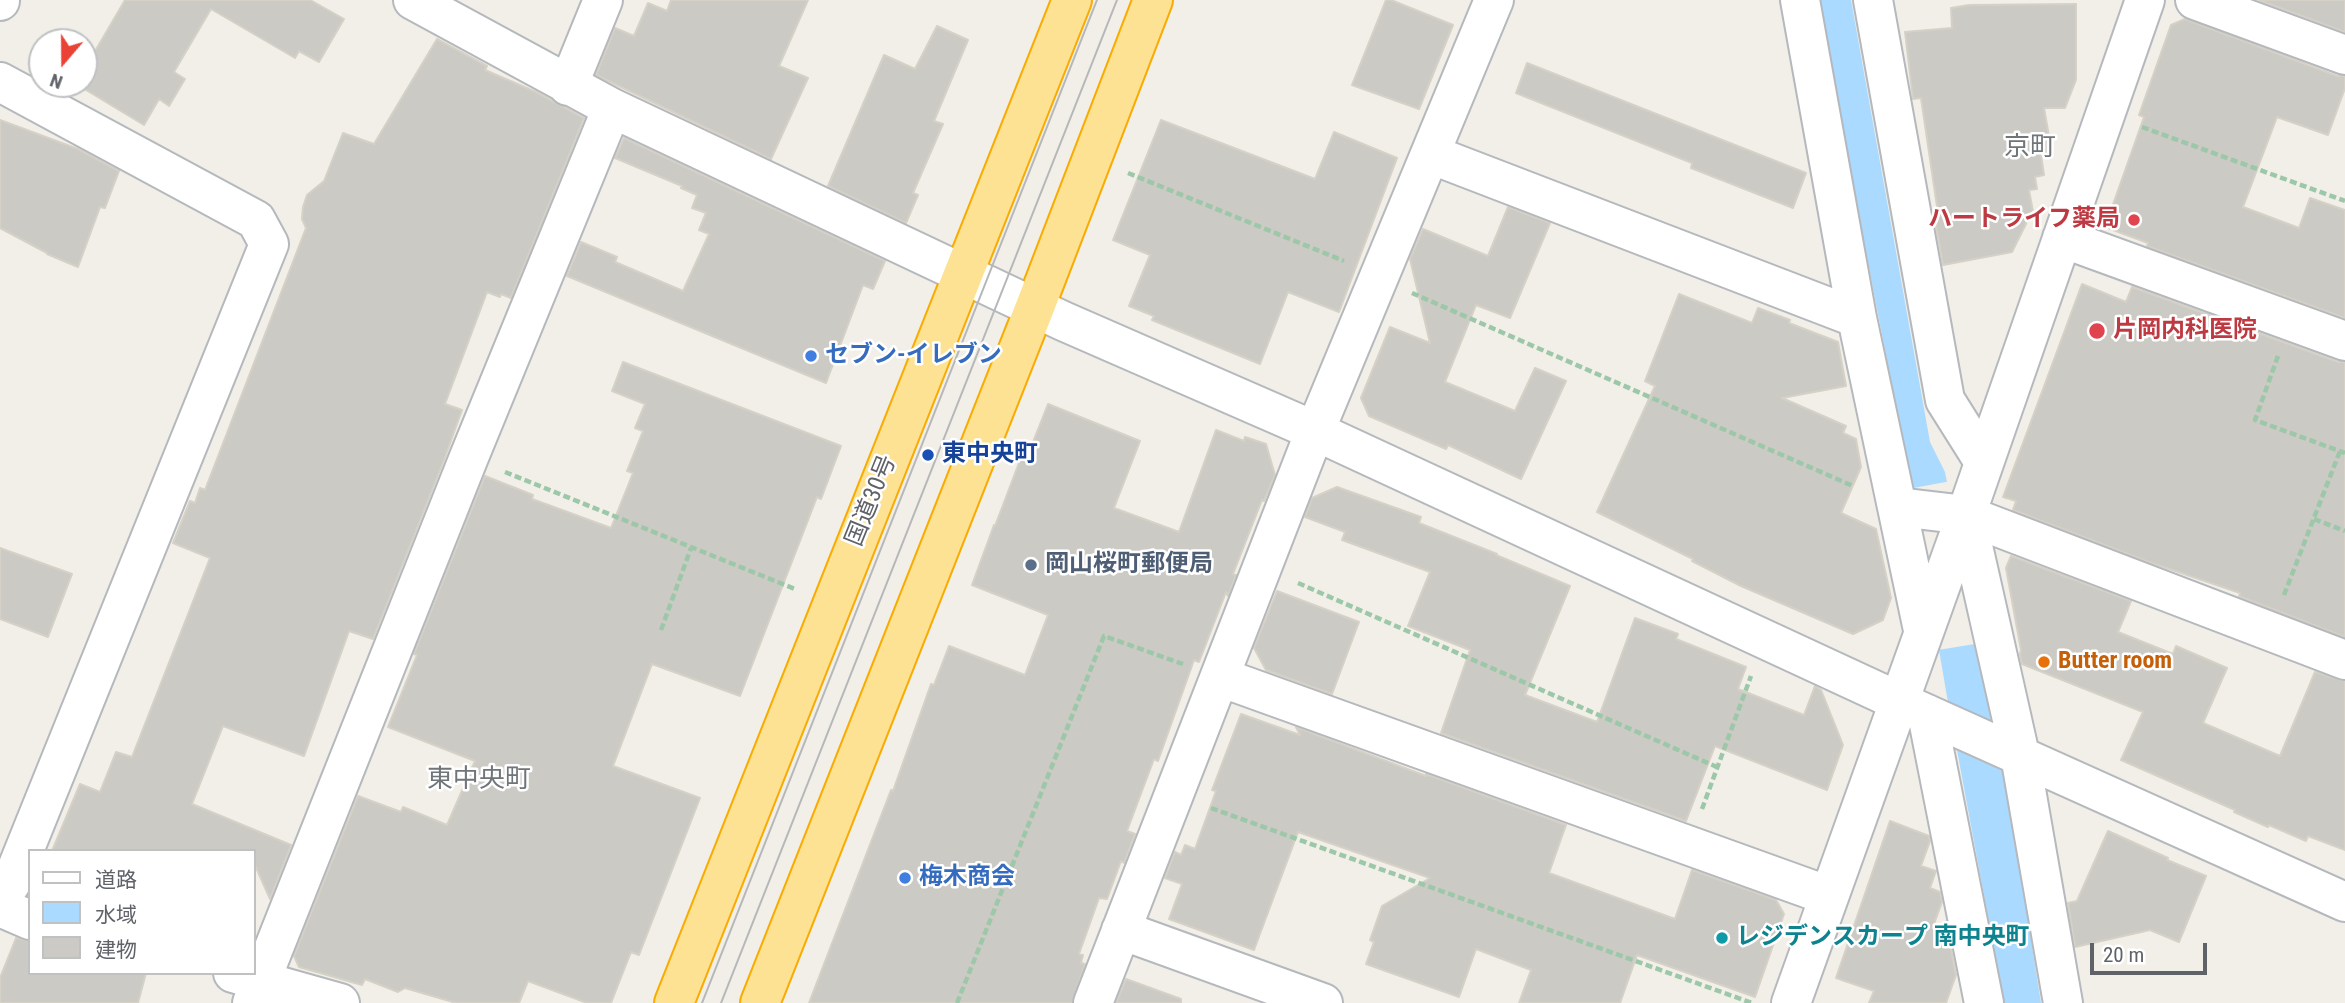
<!DOCTYPE html>
<meta charset="utf-8">
<style>
body{margin:0}
#map{position:relative;width:2345px;height:1003px;overflow:hidden;background:#f1efe8;font-family:"Roboto Condensed","Noto Sans JP",sans-serif}
canvas{display:block}
.legend{position:absolute;left:28px;top:849px;width:228px;height:126px;box-sizing:border-box;background:#fff;border:2px solid #bfc1c3;margin:0;padding:9px 12px;list-style:none;font-size:21px;color:#5f6368}
.legend li{display:flex;align-items:center;gap:14px;height:35px}
.legend b{width:35px;border:2px solid #bfc1c3}
.north{position:absolute;left:28px;top:28px;width:70px;height:70px;box-sizing:border-box;background:#fff;border:2px solid #bfc1c3;border-radius:50%;rotate:200deg;font-size:19px;font-weight:700;line-height:28px;text-align:center;color:#5f6368}
.north::after{content:'';display:block;margin:auto;width:24px;height:32px;background:#ea4335;clip-path:polygon(50% 0,100% 100%,50% 72%,0 100%)}
.scale{position:absolute;left:2090px;top:943px;width:117px;height:32px;box-sizing:border-box;border:4px solid #5f6368;border-top:0;padding-left:9px;font-size:21px;line-height:24px;white-space:nowrap;color:#5f6368;-webkit-text-stroke:5px #fff;paint-order:stroke}
</style>
<div id="map">
<canvas width="2345" height="1003"></canvas>
<ul class="legend">
<li><b style="height:9px;background:#fff"></b>道路</li>
<li><b style="height:19px;background:#aadaff"></b>水域</li>
<li><b style="height:19px;background:#cccac5"></b>建物</li>
</ul>
<div class="north">N</div>
<div class="scale">20 m</div>
</div>
<script>
const ctx = document.querySelector('canvas').getContext('2d');
ctx.lineJoin = 'round';
function fillPath(path, color) { ctx.fillStyle = color; ctx.fill(path, 'evenodd'); }
const toPath = rows => new Path2D(rows.map(r => 'M' + r).join(''));
function trace(path, color, width, dash) { ctx.strokeStyle = color; ctx.lineWidth = width; ctx.lineCap = dash ? 'butt' : 'round'; ctx.setLineDash(dash || []); ctx.stroke(path); }
function write(font, color, halo, rows, align = 'center') {
  ctx.font = font + ' "Roboto Condensed","Noto Sans JP",sans-serif'; ctx.lineWidth = 5; ctx.setLineDash([]); ctx.textBaseline = 'middle'; ctx.strokeStyle = halo; ctx.fillStyle = color; for (const [text, x, y, turn = 0] of rows) {
    ctx.save(); ctx.translate(x, y); ctx.rotate((+turn || 0) * Math.PI / 180); ctx.textAlign = isNaN(turn) ? turn : align; if (halo) ctx.strokeText(text, 0, 0); ctx.fillText(text, 0, 0); ctx.restore();
  }
}
fillPath(toPath([
 [1817,0,1851,0,1930,442,1945,472,2004,769,2041,1003,2004,1003,1946,691,1911,484]
]), '#aadaff');
fillPath(toPath([
 [1951,481,1981,643,1938,650,1908,489]
]), '#f1efe8');
const building = toPath([
 [125,0,310,0,344,19,319,62,299,51,295,58,211,9,174,72,185,79,169,106,159,99,144,125,81,87,81,84,84,84,84,70,125,0],
 [671,0,808,0,779,66,808,78,771,159,596,75,615,28,634,36,648,3,667,11,671,0],
 [1386,0,1391,0,1453,25,1419,109,1352,85,1386,0],
 [2259,0,2345,0,2345,32,2259,0],
 [2076,4,2076,80,2065,108,2044,108,2052,153,2041,155,2044,175,2035,177,2037,189,2029,190,2034,217,2026,219,2026,224,2012,252,1943,265,1934,214,1938,213,1921,98,1913,99,1905,32,1952,28,1951,8,1969,5,2076,4],
 [2185,19,2337,76,2345,76,2345,88,2328,135,2277,117,2243,207,2299,228,2310,198,2345,210,2345,318,2147,246,2148,243,2105,227,2144,117,2139,115,2171,25,2185,19],
 [937,26,968,40,934,121,943,124,913,193,918,195,906,223,828,186,884,55,915,69,937,26],
 [437,39,487,66,485,70,536,92,584,118,511,298,501,294,500,297,487,292,445,404,462,410,444,460,373,639,349,631,304,756,223,726,192,804,291,845,270,899,254,863,254,851,52,851,80,784,100,792,116,752,132,757,210,558,173,543,190,501,195,503,200,488,205,490,306,228,302,219,303,207,307,195,324,181,343,133,374,144,437,39],
 [1527,63,1806,173,1793,208,1691,168,1692,163,1516,93,1527,63],
 [0,120,78,149,119,171,105,208,100,207,78,267,47,254,47,253,0,228,0,120],
 [1161,120,1315,179,1334,132,1397,158,1339,312,1288,292,1260,364,1152,320,1154,316,1129,306,1150,255,1113,240,1161,120],
 [624,138,885,261,873,289,863,285,826,383,567,276,581,242,617,257,615,262,683,291,709,234,699,230,706,213,692,208,697,195,681,188,682,186,615,158,624,138],
 [1508,207,1550,223,1510,318,1476,305,1445,382,1515,411,1535,368,1566,381,1521,479,1448,445,1446,449,1369,416,1361,398,1390,327,1430,343,1410,259,1423,229,1488,256,1508,207],
 [2082,284,2126,302,2132,287,2338,362,2345,362,2345,637,2239,596,2240,593,2146,561,2013,510,2016,501,2003,497,2082,284],
 [1679,294,1752,323,1758,308,1790,320,1789,323,1838,342,1846,386,1782,398,1846,426,1843,433,1856,439,1861,467,1841,513,1876,529,1891,598,1883,620,1853,634,1741,586,1692,561,1693,559,1597,512,1655,386,1645,381,1679,294],
 [623,362,841,446,821,499,817,497,740,696,652,664,613,766,700,798,639,955,631,952,611,1003,587,1003,528,981,519,1003,456,1003,405,988,398,992,365,979,362,985,299,967,294,956,358,796,401,812,403,807,447,825,475,761,388,727,417,655,414,654,485,476,533,495,532,499,611,528,633,473,627,471,643,431,635,428,645,404,612,391,623,362],
 [1048,404,1140,441,1114,508,1179,532,1216,430,1244,441,1245,437,1266,444,1275,475,1264,501,1262,500,1233,574,1236,575,1228,596,1226,592,1199,662,1194,660,1158,761,1154,759,1127,831,1135,834,1124,863,1121,861,1107,899,1099,898,1079,954,1083,955,1081,963,1085,964,1072,1003,809,1003,891,790,893,791,931,684,934,685,949,646,1025,675,1048,615,972,585,994,525,995,526,1022,455,1027,457,1048,404],
 [1337,487,1421,517,1419,523,1497,554,1496,555,1570,586,1525,695,1597,722,1635,618,1678,634,1676,639,1746,667,1738,689,1804,715,1815,686,1821,690,1843,745,1827,790,1715,746,1686,821,1441,733,1470,650,1408,626,1430,572,1342,540,1345,532,1305,517,1312,498,1337,487],
 [0,548,72,574,48,637,0,619,0,548],
 [2011,556,2131,601,2118,632,2173,654,2176,646,2227,668,2203,723,2280,756,2315,672,2345,681,2345,850,2308,836,2306,841,2269,825,2268,827,2234,812,2235,810,2121,760,2143,712,2022,664,2020,654,2021,650,2006,568,2011,556],
 [1277,591,1359,622,1332,694,1266,670,1254,648,1277,591],
 [1241,714,1300,735,1296,727,1426,776,1426,774,1566,825,1549,873,1675,919,1692,870,1776,900,1784,914,1755,997,1637,955,1620,1003,1519,1003,1531,970,1476,949,1459,997,1366,964,1374,942,1370,940,1382,906,1430,878,1298,832,1254,950,1169,919,1182,884,1165,878,1175,852,1181,855,1185,845,1195,849,1216,791,1212,790,1241,714],
 [1890,821,1929,836,1930,841,1921,866,1936,871,1930,888,1940,892,1942,902,1934,924,1947,929,1956,975,1946,1003,1869,1003,1874,991,1836,978,1890,821],
 [2108,831,2168,858,2167,860,2206,876,2179,942,2150,930,2075,947,2068,903,2077,901,2108,831],
 [16,938,30,941,30,973,146,973,138,1003,0,1003,0,978,16,938],
 [1126,979,1181,999,1181,1003,1116,1003,1126,979]
]);
fillPath(building, '#cccac5');
trace(building, '#d6d1c6', 2);
const minor = toPath([
 [413,0,612,108,1063,321,1315,431,1898,701,2345,902],
 [1800,0,1857,318],
 [1873,0,1945,400,1984,462],
 [2195,0,2345,55],
 [0,1,0,0],
 [0,82,256,220,269,244,11,883,0,900],
 [568,86,603,0],
 [1430,154,1857,318,1923,630],
 [2062,238,2345,341],
 [1898,507,1966,515,2345,660],
 [1966,515,2020,755,2063,1003],
 [1220,677,1829,896],
 [1927,714,1984,1003],
 [0,907,30,920],
 [1121,930,1323,1003],
 [233,973,340,1003],
 [252,1003,469,457,612,108],
 [1093,1003,1315,431,1494,0],
 [1791,1003,1966,515,2145,0]
]);
const highway = toPath([
 [674,1003,1072,0],
 [760,1003,1035,307,1153,0]
]);
trace(minor, '#b5b8bc', 42);
trace(highway, '#f9ab00', 42);
trace(toPath([
 [2142,127,2345,201],
 [1128,173,1344,261],
 [1412,293,1853,486],
 [2278,356,2255,420,2345,453],
 [505,472,795,589],
 [2314,519,2345,531],
 [1298,583,1717,767],
 [2284,595,2340,451],
 [661,630,691,548],
 [1211,808,1752,1003],
 [1702,809,1751,676],
 [957,1003,1104,636,1183,664]
]), '#9cc7a9', 4.5, [7, 3.5]);
trace(minor, '#fff', 38);
trace(highway, '#fde293', 38);
trace(toPath([
 [702,1003,1097,0],
 [721,1003,1117,0]
]), '#b6b7b8', 2);
for (const [x, y, r, color] of [
 [2134,220,7,"#e0444e"],
 [2097,331,9,"#e0444e"],
 [811,356,7,"#3f7fe0"],
 [928,455,7,"#1a4fb4"],
 [1031,565,7,"#5c6f8a"],
 [2044,662,7,"#e8710a"],
 [905,878,7,"#3f7fe0"],
 [1722,938,7,"#0f9aa8"]
]) { const dot = new Path2D(); dot.arc(x, y, r, 0, 2 * Math.PI); ctx.fillStyle = color; ctx.fill(dot); trace(dot, '#fff', 2.5); }
write('bold 24px', '#be3a42', '#fff', [
 ["ハートライフ薬局",2120,220],
 ["片岡内科医院",2113,331,"left"]
], 'right');
write('bold 24px', '#366cbe', '#fff', [
 ["セブン-イレブン",825,356],
 ["梅木商会",919,878]
], 'left');
write('bold 24px', '#164399', '#fff', [
 ["東中央町",942,455]
], 'left');
write('24px', '#5f6368', '#fff', [
 ["国道30号",872,501,-68]
]);
write('bold 24px', '#4e5e75', '#fff', [
 ["岡山桜町郵便局",1045,565]
], 'left');
write('bold 24px', '#c56008', '#fff', [
 ["Butter room",2058,662]
], 'left');
write('bold 24px', '#0d838f', '#fff', [
 ["レジデンスカープ 南中央町",1736,938]
], 'left');
write('26px', '#70757a', '#fff', [
 ["京町",2030,148],
 ["東中央町",479,780]
]);
</script>
